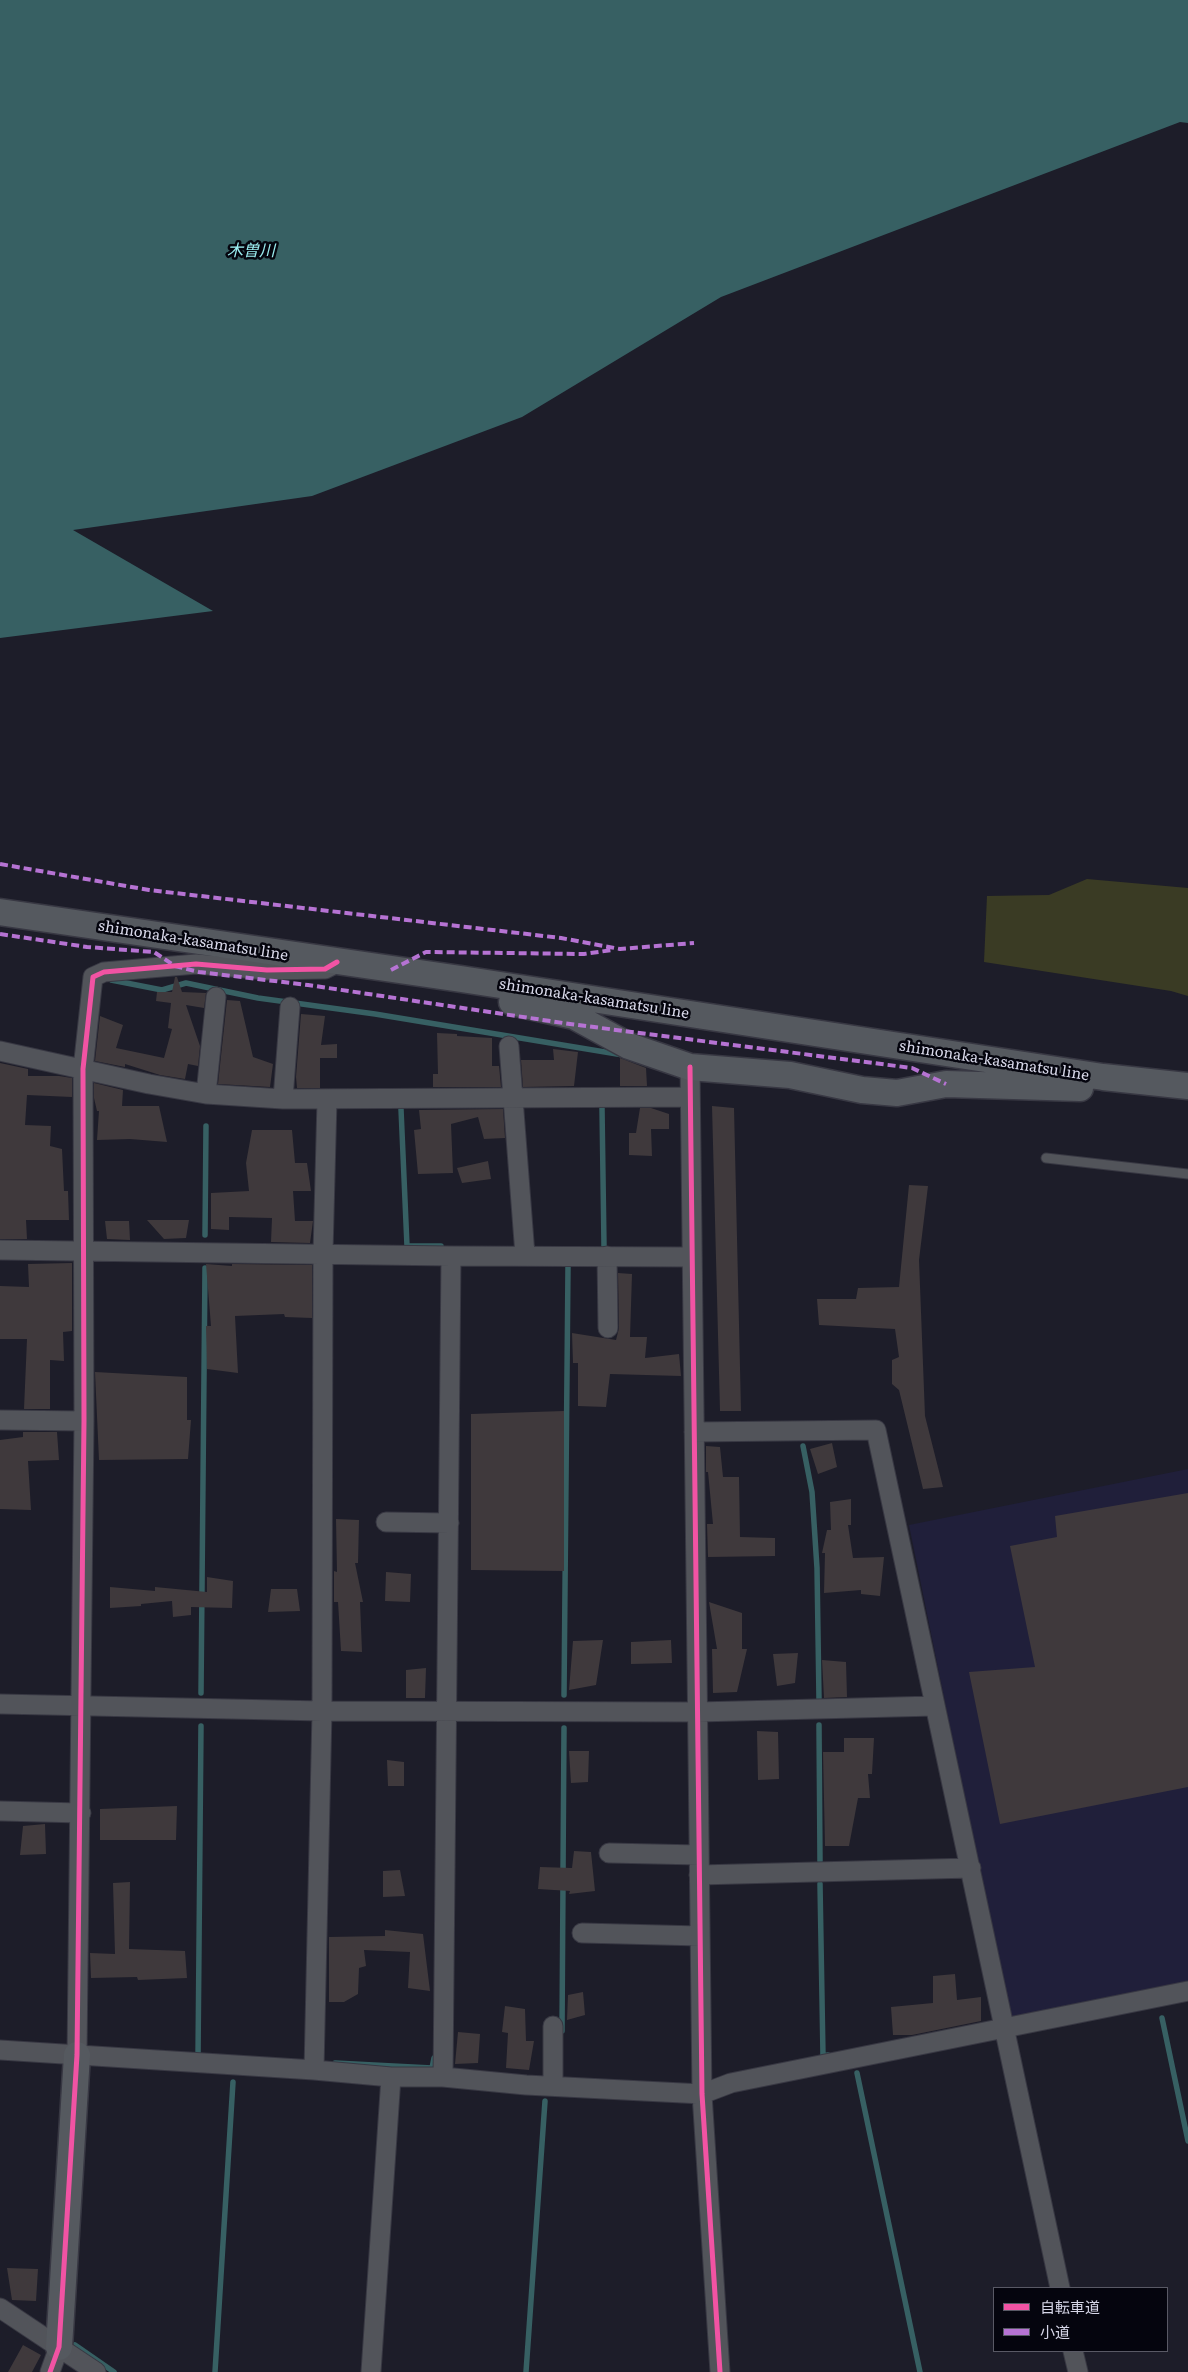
<!DOCTYPE html>
<meta charset="utf-8">
<style>
body{margin:0}
#map{position:relative;width:1188px;height:2372px;overflow:hidden;background:#1d1d29;font-family:Literata,"Noto Sans JP",serif}
canvas{display:block}
.legend{position:absolute;left:993px;top:2287px;width:175px;height:65px;box-sizing:border-box;background:#05050e;border:1px solid #595965;margin:0;padding:6px 9px;list-style:none;font-size:15px;color:#d7d7e8}
.legend li{display:flex;align-items:center;gap:10px;height:25px}
.legend b{width:25px;border:1px solid #595965}
</style>
<div id="map">
<canvas width="1188" height="2372"></canvas>
<ul class="legend">
<li><b style="height:6px;background:#f153a3"></b>自転車道</li>
<li><b style="height:6px;background:#b673d3"></b>小道</li>
</ul>
</div>
<script>
const ctx = document.querySelector('canvas').getContext('2d');
ctx.lineJoin = 'round';
function fillPath(path, color) { ctx.fillStyle = color; ctx.fill(path, 'evenodd'); }
const toPath = rows => new Path2D(rows.map(r => 'M' + r).join(''));
function trace(path, color, width, dash) { ctx.strokeStyle = color; ctx.lineWidth = width; ctx.lineCap = dash ? 'butt' : 'round'; ctx.setLineDash(dash || []); ctx.stroke(path); }
function write(font, color, halo, rows, align = 'center') {
  ctx.font = font + ' Literata,"Noto Sans JP",serif'; ctx.lineWidth = 5; ctx.setLineDash([]); ctx.textBaseline = 'middle'; ctx.strokeStyle = halo; ctx.fillStyle = color; for (const [text, x, y, turn = 0] of rows) {
    ctx.save(); ctx.translate(x, y); ctx.rotate((+turn || 0) * Math.PI / 180); ctx.textAlign = isNaN(turn) ? turn : align; if (halo) ctx.strokeText(text, 0, 0); ctx.fillText(text, 0, 0); ctx.restore();
  }
}
fillPath(toPath([
 [1188,1469,1188,1986,1010,2022,909,1525]
]), '#201f3a');
fillPath(toPath([
 [1087,879,1188,888,1188,996,1171,991,984,962,987,896,1049,895]
]), '#3a3b24');
fillPath(toPath([
 [0,0,1188,0,1188,123,1180,122,721,297,522,417,312,496,73,530,213,611,0,638]
]), '#376063');
trace(toPath([
 [111,980,162,990,186,983,258,998,375,1014,623,1055],
 [602,1108,604,1246],
 [401,1109,407,1246,441,1246],
 [205,1235,206,1126],
 [803,1446,812,1492,817,1568,819,1699],
 [201,1693,205,1268],
 [564,1695,568,1267],
 [819,1725,820,1861],
 [563,1873,564,1728],
 [820,1884,823,2056,828,2055],
 [1162,2018,1188,2141],
 [562,2031,563,1883],
 [198,2056,201,1726],
 [335,2063,432,2068,434,2058],
 [857,2073,920,2372],
 [75,2345,114,2372],
 [215,2372,233,2082],
 [526,2372,545,2101]
]), '#376063', 5.5);
fillPath(toPath([
 [175,977,177,977,182,992,206,993,204,1008,186,1005,200,1046,198,1066,188,1064,185,1079,160,1075,125,1064,125,1067,95,1061,100,1016,123,1025,116,1048,164,1058,172,1029,168,1028,171,1003,156,1001,157,992,172,992],
 [227,1000,240,1001,253,1057,273,1064,270,1087,218,1084],
 [301,1014,325,1016,321,1045,337,1044,337,1058,320,1058,320,1088,297,1088,296,1077],
 [437,1033,457,1034,457,1036,492,1038,492,1066,499,1066,501,1087,433,1087,433,1074,438,1074],
 [553,1049,578,1052,574,1086,523,1087,521,1060,554,1060],
 [620,1058,646,1068,647,1086,620,1086],
 [0,1063,28,1069,28,1076,59,1076,72,1078,72,1097,27,1095,25,1125,51,1126,50,1146,62,1149,64,1191,68,1191,69,1220,26,1220,27,1239,0,1239],
 [94,1083,123,1090,122,1106,159,1106,167,1142,130,1139,97,1140,99,1111,97,1111,94,1098],
 [712,1106,734,1108,741,1411,720,1411],
 [640,1108,651,1108,669,1114,669,1129,651,1129,652,1156,629,1155,629,1133,636,1133],
 [503,1109,505,1138,484,1139,478,1117,451,1124,453,1173,418,1174,414,1130,421,1129,419,1110],
 [252,1130,292,1130,295,1163,307,1163,311,1191,293,1191,295,1221,313,1221,310,1243,271,1242,272,1218,229,1217,229,1230,211,1229,211,1193,249,1191,246,1163],
 [488,1161,491,1179,462,1183,457,1168],
 [909,1185,928,1186,919,1260,925,1416,943,1487,923,1489,899,1390,892,1384,892,1360,899,1357,895,1329,819,1325,817,1299,856,1299,858,1288,899,1287],
 [147,1220,189,1220,186,1238,164,1239],
 [105,1221,129,1221,130,1240,107,1239],
 [72,1263,72,1331,63,1332,64,1361,50,1360,50,1409,24,1409,27,1339,0,1339,0,1286,29,1287,28,1264],
 [206,1264,232,1266,232,1264,312,1265,312,1318,285,1317,284,1314,235,1316,238,1373,207,1369,206,1326,211,1326],
 [618,1273,632,1274,630,1337,647,1337,645,1358,679,1354,681,1376,610,1374,606,1407,578,1406,578,1363,573,1363,572,1333,616,1340,619,1328],
 [95,1372,187,1377,187,1420,191,1420,188,1459,99,1460],
 [564,1411,564,1571,471,1570,471,1414],
 [23,1432,57,1432,59,1460,28,1461,31,1510,0,1509,0,1440,23,1437],
 [832,1443,837,1467,818,1474,810,1449],
 [706,1446,720,1447,723,1477,739,1477,740,1537,775,1538,775,1556,708,1557,707,1524,713,1524,708,1472,706,1472],
 [1188,1493,1188,1787,1000,1824,969,1672,1035,1667,1010,1546,1057,1537,1055,1516],
 [851,1499,851,1525,848,1525,853,1558,884,1557,880,1596,861,1594,861,1590,824,1593,825,1553,822,1553,827,1530,831,1530,830,1502],
 [336,1519,359,1520,358,1563,355,1563,363,1602,360,1602,362,1652,341,1651,338,1602,334,1602,334,1571,337,1572],
 [386,1572,411,1574,410,1602,385,1601],
 [207,1577,233,1581,232,1608,191,1607,191,1615,173,1617,172,1601,141,1604,141,1606,110,1608,110,1587,155,1591,155,1587,207,1592],
 [271,1589,297,1589,300,1611,268,1612],
 [709,1602,742,1613,742,1649,747,1649,737,1692,713,1693,712,1649,717,1649],
 [603,1640,596,1685,569,1690,573,1641],
 [671,1640,672,1663,631,1664,631,1642],
 [798,1653,795,1683,777,1686,773,1654],
 [822,1660,846,1662,847,1697,824,1698],
 [426,1668,425,1698,406,1698,406,1670],
 [757,1731,778,1732,779,1779,758,1780],
 [844,1738,874,1738,872,1774,868,1774,870,1798,858,1798,849,1846,825,1846,823,1752,844,1752],
 [569,1751,589,1751,588,1782,571,1783],
 [387,1760,404,1762,404,1786,388,1786],
 [177,1806,176,1840,100,1840,100,1809],
 [45,1824,46,1854,20,1855,23,1826],
 [574,1851,591,1852,595,1891,569,1894,570,1891,538,1889,540,1867,572,1868],
 [400,1870,405,1896,383,1897,383,1871],
 [130,1882,129,1949,185,1951,187,1978,138,1980,137,1977,91,1978,90,1953,115,1954,113,1883],
 [385,1930,423,1934,430,1991,408,1988,410,1952,364,1950,366,1966,359,1968,358,1994,344,2002,329,2002,329,1937,385,1936],
 [955,1974,957,2000,981,1997,981,2021,912,2035,893,2035,891,2007,933,2003,933,1976],
 [583,1992,585,2015,567,2020,568,1995],
 [505,2006,525,2009,526,2041,534,2041,529,2070,506,2068,508,2033,502,2032],
 [458,2032,480,2034,478,2063,455,2064],
 [7,2268,38,2269,36,2301,12,2300],
 [23,2345,41,2355,32,2372,8,2372]
]), '#3f393c');
const lane = toPath([
 [1046,1158,1188,1174]
]);
const street = toPath([
 [509,1046,525,1255],
 [0,1051,149,1084,206,1094,283,1099,690,1097],
 [690,1067,702,2094,720,2372],
 [206,1094,216,997],
 [283,1099,290,1007],
 [0,1250,451,1256,691,1257],
 [607,1256,608,1328],
 [0,1420,84,1421],
 [694,1432,876,1430,1060,2288],
 [386,1522,449,1523],
 [0,1704,322,1711,698,1712,935,1706],
 [0,1811,81,1813],
 [609,1853,699,1855],
 [699,1875,971,1868],
 [582,1933,700,1936],
 [553,2026,553,2086],
 [0,2050,314,2070,391,2077,443,2077,526,2085,702,2094,731,2083,1188,1991],
 [77,2055,84,1421,83,1069,93,977,104,972,196,964,267,970,325,969,331,966],
 [314,2070,322,1711,323,1253,327,1100],
 [443,2077,451,1256],
 [0,2308,96,2372],
 [1073,2351,1078,2372],
 [50,2372,59,2347],
 [371,2372,391,2077]
]);
const secondary = toPath([
 [0,912,461,979,1103,1077,1188,1086],
 [512,1002,574,1016,629,1046,690,1067,790,1075,862,1090,897,1093,946,1084,1080,1088],
 [59,2347,77,2055]
]);
trace(lane, '#383843', 11);
trace(street, '#383843', 21);
trace(secondary, '#383843', 29);
trace(lane, '#52545a', 9);
trace(street, '#52545a', 19);
trace(secondary, '#55595f', 26);
trace(toPath([
 [0,864,149,890,561,938,620,949,694,943],
 [0,934,87,947,154,952,175,966,199,972,308,985,570,1024,912,1068,946,1084],
 [391,970,426,952,584,954,612,950]
]), '#b673d3', 4, [8, 4]);
trace(toPath([
 [690,1067,702,2094,720,2372],
 [50,2372,59,2347,77,2055,84,1421,83,1069,93,977,104,972,196,964,267,970,325,969,337,962]
]), '#f153a3', 5);
write('15px', '#d7d7e8', '#05050e', [
 ["shimonaka-kasamatsu line",193,941,9],
 ["shimonaka-kasamatsu line",594,999,9],
 ["shimonaka-kasamatsu line",994,1061,9]
]);
write('italic 16px', '#9bedf0', '#05050e', [
 ["木曽川",251,251]
]);
</script>
